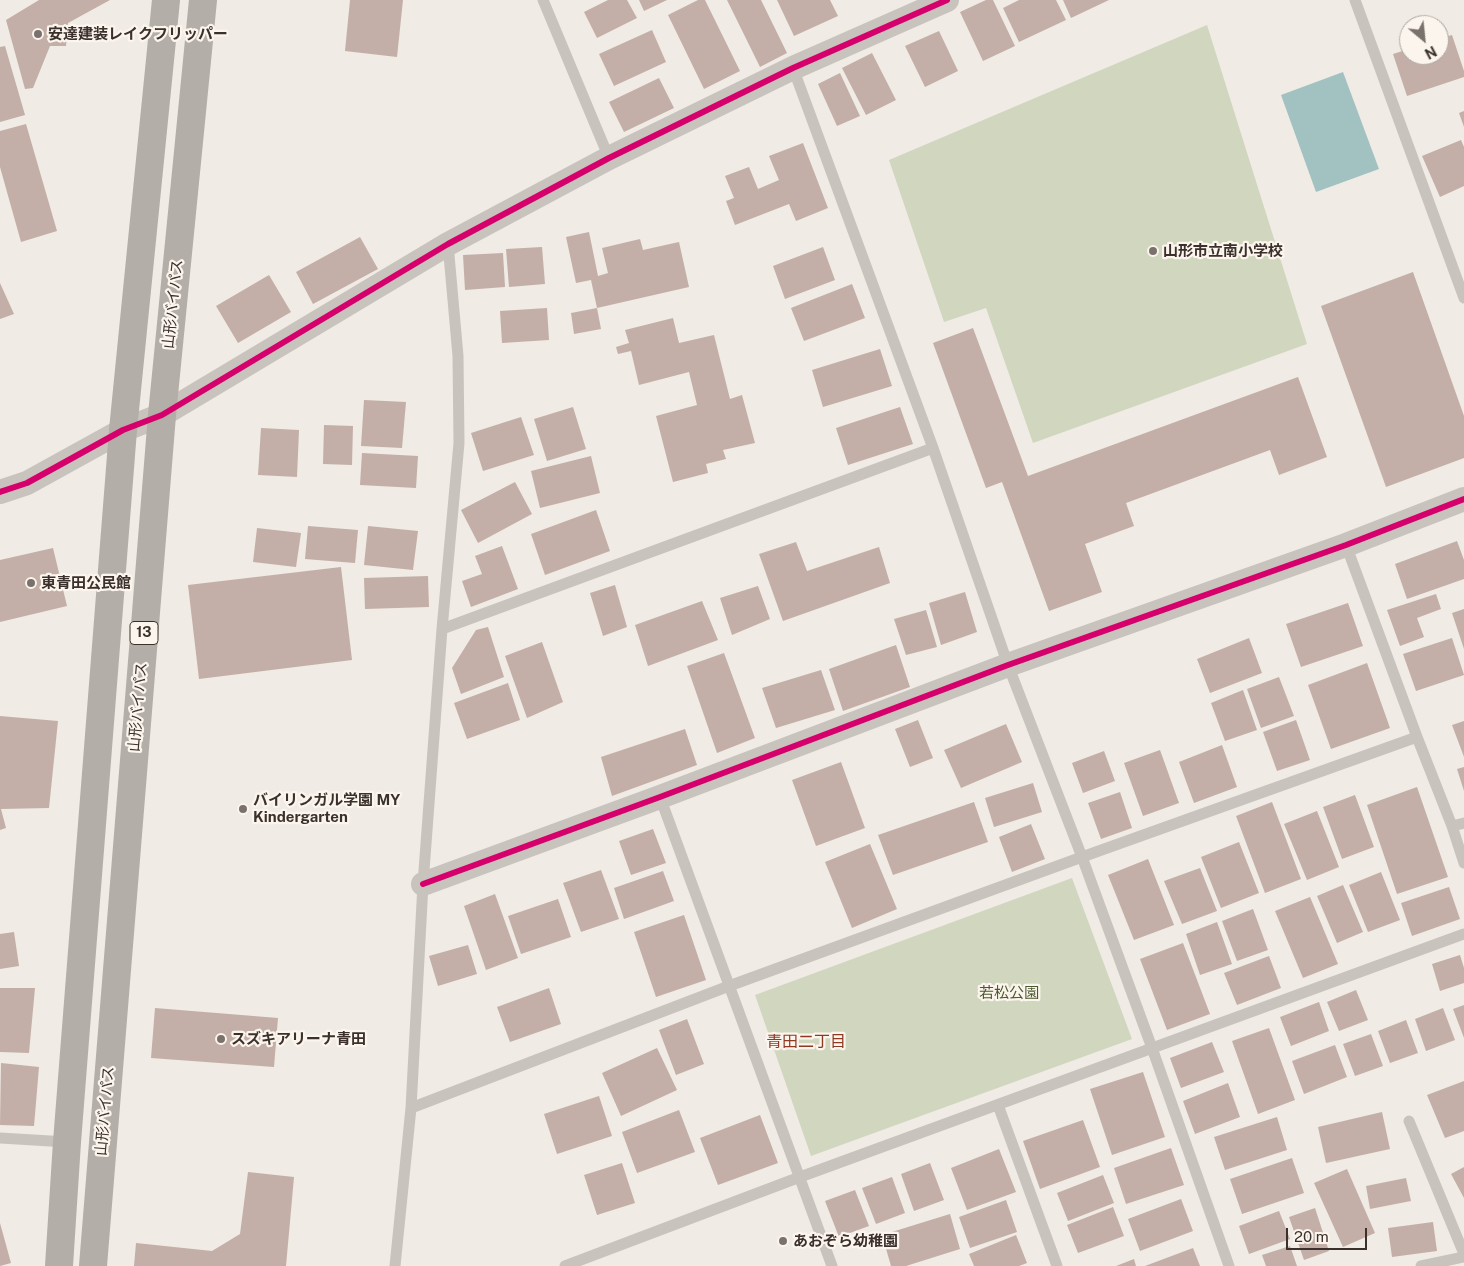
<!DOCTYPE html>
<meta charset="utf-8">
<style>
body{margin:0}
#map{position:relative;width:1464px;height:1266px;overflow:hidden;background:#f0ebe5;font-family:"Public Sans",sans-serif}
canvas{display:block}
.north{position:absolute;left:1399px;top:15px;width:50px;height:50px;box-sizing:border-box;background:#fbf5ee;border:1px solid #aea6a0;border-radius:50%;rotate:152deg;font-size:14px;font-weight:700;line-height:20px;text-align:center;color:#3b302b}
.north::after{content:'';display:block;margin:auto;width:18px;height:22px;background:#7a716c;clip-path:polygon(50% 0,100% 100%,50% 72%,0 100%)}
.scale{position:absolute;left:1286px;top:1228px;width:81px;height:22px;box-sizing:border-box;border:2px solid #3b302b;border-top:0;padding-left:6px;font-size:15px;line-height:18px;white-space:nowrap;color:#3b302b;-webkit-text-stroke:4px #fbf5ee;paint-order:stroke}
</style>
<div id="map">
<canvas width="1464" height="1266"></canvas>
<div class="north">N</div>
<div class="scale">20 m</div>
</div>
<script>
const ctx = document.querySelector('canvas').getContext('2d');
ctx.lineJoin = 'round';
function fillPath(path, color) { ctx.fillStyle = color; ctx.fill(path, 'evenodd'); }
const toPath = rows => new Path2D(rows.map(r => 'M' + r).join(''));
function trace(path, color, width, dash) { ctx.strokeStyle = color; ctx.lineWidth = width; ctx.lineCap = dash ? 'butt' : 'round'; ctx.setLineDash(dash || []); ctx.stroke(path); }
function write(font, color, halo, rows, align = 'center') {
  ctx.font = font + ' "Public Sans","Noto Sans JP",sans-serif'; ctx.lineWidth = 4.5; ctx.setLineDash([]); ctx.textBaseline = 'middle'; ctx.strokeStyle = halo; ctx.fillStyle = color; for (const [text, x, y, turn = 0] of rows) {
    ctx.save(); ctx.translate(x, y); ctx.rotate((+turn || 0) * Math.PI / 180); ctx.textAlign = isNaN(turn) ? turn : align; if (halo) ctx.strokeText(text, 0, 0); ctx.fillText(text, 0, 0); ctx.restore();
  }
}
fillPath(toPath([
 [1207,25,1307,344,1033,443,986,308,944,322,889,160],
 [1072,878,1132,1039,811,1156,755,995]
]), '#d1d6bf');
fillPath(toPath([
 [1343,72,1379,169,1316,192,1281,95]
]), '#a1c2c1');
fillPath(toPath([
 [39,0,110,0,68,23,66,46,50,46,33,88,25,89,6,20],
 [350,0,403,0,397,57,345,51],
 [608,0,627,0,637,18,597,38,584,12],
 [639,0,667,0,644,11],
 [698,0,705,0,740,71,704,89,668,15],
 [727,0,761,0,787,53,760,67],
 [777,0,830,0,838,16,794,36],
 [986,0,993,0,1015,46,983,61,960,12],
 [1019,0,1056,0,1066,20,1019,42,1003,8],
 [1063,0,1109,0,1071,18],
 [652,30,666,62,614,86,599,54],
 [939,31,958,71,925,87,905,46],
 [1452,35,1464,71,1464,77,1407,96,1393,54,1409,49,1409,55,1439,55,1439,39],
 [5,46,25,115,0,122,0,47],
 [872,53,896,100,866,115,842,68],
 [840,73,860,116,837,126,818,84],
 [659,78,674,108,624,132,609,102],
 [1464,111,1464,127,1459,113],
 [26,124,57,231,21,242,0,167,0,131],
 [1461,140,1464,147,1464,186,1440,197,1422,156],
 [803,143,828,208,796,221,789,204,735,225,726,201,734,198,725,176,749,167,758,189,779,180,769,156],
 [589,232,598,276,608,273,602,248,640,239,643,250,679,242,689,287,597,308,591,280,576,283,566,237],
 [360,237,378,269,313,304,296,272],
 [542,247,545,284,509,287,506,249],
 [823,247,835,280,785,299,773,266],
 [503,253,505,287,465,290,463,255],
 [1413,272,1464,416,1464,458,1386,487,1321,306],
 [269,275,291,312,238,343,216,306],
 [0,283,14,314,0,319],
 [852,284,865,318,804,341,791,308],
 [547,308,549,340,502,343,500,311],
 [597,308,601,329,574,334,571,313],
 [673,318,679,343,714,335,730,399,742,395,755,443,723,450,726,459,706,464,708,473,673,482,656,416,697,405,689,372,639,385,631,351,618,354,616,347,629,343,625,330],
 [973,328,1028,476,1298,377,1327,457,1279,475,1270,450,1126,503,1134,526,1085,544,1102,592,1049,611,1002,482,986,488,933,343],
 [880,349,892,386,823,407,812,370],
 [364,400,406,402,402,448,361,446],
 [573,407,586,449,547,461,534,419],
 [900,407,913,444,848,465,836,428],
 [521,417,534,455,483,471,471,433],
 [324,425,353,426,352,465,323,464],
 [261,428,299,430,297,477,258,475],
 [362,453,418,456,416,488,360,485],
 [591,456,600,493,540,508,531,471],
 [515,482,532,514,478,543,461,510],
 [596,510,610,551,545,575,531,534],
 [308,526,358,530,355,563,305,559],
 [368,526,418,531,413,570,364,565],
 [257,528,301,533,296,567,253,562],
 [1457,541,1464,560,1464,579,1407,599,1395,564],
 [796,542,807,571,879,547,890,583,783,621,759,554],
 [502,546,518,589,471,607,462,581,482,574,475,556],
 [53,548,67,606,0,622,0,560],
 [341,567,352,660,199,679,188,585],
 [428,576,429,607,365,609,364,578],
 [615,585,627,627,603,636,590,593],
 [758,586,770,619,732,635,720,598],
 [965,592,977,632,941,645,929,603],
 [1436,594,1441,609,1417,618,1424,637,1400,646,1387,610],
 [702,601,718,640,648,666,635,625],
 [1348,603,1363,646,1301,667,1286,624],
 [1464,609,1464,649,1452,613],
 [926,610,937,647,906,655,894,619],
 [488,627,504,677,461,694,452,668,476,630],
 [1249,638,1262,673,1210,693,1197,659],
 [1452,638,1464,675,1416,691,1403,654],
 [542,642,563,702,527,718,505,656],
 [896,645,910,687,843,711,829,669],
 [724,653,755,738,717,753,687,666],
 [1367,663,1390,728,1331,749,1308,685],
 [821,670,835,710,776,728,762,688],
 [1279,677,1294,716,1261,728,1247,689],
 [508,683,520,720,467,739,454,703],
 [1243,690,1257,730,1225,741,1211,703],
 [0,716,58,721,49,808,1,809,6,828,0,830],
 [918,720,933,758,910,767,895,729],
 [1296,720,1310,760,1277,771,1263,732],
 [1464,721,1464,757,1452,725],
 [1006,724,1022,762,961,788,944,750],
 [685,729,697,765,612,796,601,757],
 [1222,745,1237,787,1194,803,1179,762],
 [1160,750,1179,803,1143,816,1124,763],
 [1104,751,1115,781,1083,793,1072,763],
 [841,762,865,828,816,846,792,780],
 [1464,767,1464,791,1457,769],
 [1033,783,1042,812,994,827,985,798],
 [1417,787,1448,877,1397,894,1367,805],
 [1120,792,1132,828,1101,839,1088,803],
 [1355,795,1374,847,1342,859,1323,807],
 [974,802,988,842,893,875,878,835],
 [1272,802,1301,879,1265,893,1236,816],
 [1317,811,1339,867,1307,880,1284,824],
 [1031,824,1045,859,1012,872,999,837],
 [653,829,666,863,631,875,619,841],
 [1239,842,1259,893,1221,908,1201,857],
 [870,844,897,909,852,928,825,862],
 [1148,859,1174,925,1134,940,1108,875],
 [1200,868,1217,911,1182,924,1164,881],
 [601,870,619,919,581,932,563,883],
 [663,871,674,901,624,919,614,888],
 [1381,872,1400,920,1368,932,1349,885],
 [1343,885,1363,932,1337,943,1317,896],
 [1449,887,1460,919,1412,936,1401,903],
 [495,894,518,958,486,970,464,906],
 [1310,897,1338,964,1303,978,1275,911],
 [558,899,571,937,521,954,508,916],
 [1253,909,1268,950,1237,961,1222,921],
 [684,915,706,980,656,997,634,932],
 [1217,922,1232,964,1200,975,1186,934],
 [14,932,19,966,0,969,0,934],
 [1183,943,1210,1014,1167,1030,1140,959],
 [468,945,477,974,438,986,429,956],
 [1460,955,1464,968,1464,983,1440,991,1432,964],
 [1269,956,1281,988,1237,1005,1224,973],
 [0,988,35,988,29,1053,0,1052],
 [549,988,561,1024,510,1042,497,1007],
 [1356,990,1368,1020,1339,1031,1327,1002],
 [1319,1002,1329,1031,1291,1046,1280,1017],
 [1464,1005,1464,1038,1453,1009],
 [155,1008,278,1018,274,1067,151,1058],
 [1443,1008,1455,1040,1426,1051,1415,1019],
 [687,1019,704,1064,676,1075,659,1030],
 [1406,1020,1418,1053,1390,1063,1378,1031],
 [1269,1028,1295,1100,1258,1114,1232,1041],
 [1371,1034,1383,1066,1355,1076,1343,1044],
 [1212,1042,1224,1072,1181,1088,1170,1058],
 [1335,1045,1347,1077,1304,1094,1292,1061],
 [657,1048,677,1090,621,1116,602,1073],
 [1,1063,39,1067,34,1126,0,1125],
 [1143,1072,1165,1137,1112,1155,1090,1089],
 [1464,1081,1464,1131,1445,1138,1427,1095],
 [1228,1083,1240,1117,1195,1134,1183,1101],
 [599,1096,612,1136,557,1154,544,1114],
 [679,1110,695,1152,637,1173,622,1132],
 [1382,1112,1390,1149,1326,1163,1318,1127],
 [760,1115,778,1163,718,1185,700,1138],
 [1277,1117,1287,1150,1225,1170,1214,1137],
 [1083,1120,1100,1167,1040,1189,1023,1141],
 [1171,1148,1184,1185,1126,1204,1114,1168],
 [999,1149,1016,1192,967,1210,951,1168],
 [1292,1158,1304,1193,1242,1214,1230,1179],
 [622,1163,635,1203,597,1215,584,1175],
 [930,1163,944,1200,914,1211,901,1174],
 [1464,1167,1464,1198,1451,1174],
 [1347,1169,1375,1233,1343,1247,1314,1183],
 [248,1172,294,1177,286,1266,134,1266,136,1243,212,1251,240,1234],
 [1103,1175,1114,1203,1068,1221,1057,1193],
 [892,1177,905,1213,876,1224,862,1188],
 [1406,1178,1411,1201,1370,1209,1366,1186],
 [855,1190,869,1226,839,1237,825,1201],
 [1181,1199,1193,1231,1140,1251,1128,1219],
 [1006,1200,1017,1232,970,1248,959,1217],
 [1113,1207,1124,1236,1078,1253,1067,1225],
 [1315,1208,1329,1251,1304,1260,1289,1217],
 [1279,1211,1290,1239,1249,1254,1239,1226],
 [950,1214,960,1249,906,1266,891,1266,882,1235],
 [1433,1222,1437,1251,1392,1257,1388,1228],
 [0,1223,11,1263,0,1266],
 [1016,1235,1027,1263,1019,1266,974,1266,969,1254],
 [1290,1246,1297,1266,1266,1266,1262,1255],
 [1193,1248,1200,1266,1145,1266],
 [1134,1259,1136,1266,1116,1266]
]), '#c3afa7');
trace(toPath([
 [543,0,609,158],
 [1355,0,1464,298],
 [793,68,933,448,1008,665,1082,857,1152,1048,1229,1266],
 [1346,545,1417,737,1452,826],
 [442,629,933,448],
 [660,797,832,1266],
 [1464,823,1452,826,1464,863],
 [998,1105,1057,1266],
 [411,1108,729,986,1082,857,1417,737],
 [1409,1121,1464,1254],
 [0,1138,67,1142],
 [395,1266,411,1108,423,884,442,629,459,443,458,356,448,244],
 [565,1266,800,1177,1464,934],
 [1421,1266,1464,1257]
]), '#c9c3be', 11);
trace(toPath([
 [0,492,27,483,123,430,162,415,448,244,609,158,793,68,947,0],
 [423,884,660,797,1008,665,1346,545,1464,499]
]), '#c9c3be', 24);
trace(toPath([
 [59,1266,67,1142,123,430,166,0],
 [93,1266,162,415,203,0]
]), '#b4aea8', 28);
trace(toPath([
 [0,492,27,483,123,430,162,415,448,244,609,158,793,68,947,0],
 [423,884,660,797,1008,665,1346,545,1464,499]
]), '#d6006c', 6);
for (const [x, y, r, color] of [
 [38,34,5,"#7a716c"],
 [1153,251,5,"#7a716c"],
 [31,583,5,"#7a716c"],
 [243,809,5,"#7a716c"],
 [221,1039,5,"#7a716c"],
 [783,1241,5,"#7a716c"]
]) { const dot = new Path2D(); dot.arc(x, y, r, 0, 2 * Math.PI); ctx.fillStyle = color; ctx.fill(dot); trace(dot, '#fbf5ee', 2); }
for (const [x, y, w] of [
 [144,633,28]
]) { const box = new Path2D(); box.roundRect(x - w / 2, y - 11.5, w, 23, 4); ctx.fillStyle = '#fbf5ee'; ctx.fill(box); trace(box, '#3b302b', 1); }
write('bold 14px', '#3b302b', null, [
 ["13",144,633]
]);
write('bold 15px', '#3b302b', '#fbf5ee', [
 ["安達建装レイクフリッパー",48,34],
 ["山形市立南小学校",1163,251],
 ["東青田公民館",41,583],
 ["バイリンガル学園 MY",253,800],
 ["Kindergarten",253,817],
 ["スズキアリーナ青田",231,1039],
 ["あおぞら幼稚園",793,1241]
], 'left');
write('15px', '#3b302b', '#fbf5ee', [
 ["山形バイパス",173,304,-84],
 ["山形バイパス",138,707,-85],
 ["山形バイパス",105,1111,-85]
]);
write('15px', '#4a5a2e', '#fbf5ee', [
 ["若松公園",1009,993]
]);
write('16px', '#8c3b22', '#fbf5ee', [
 ["青田二丁目",806,1042]
]);
</script>
